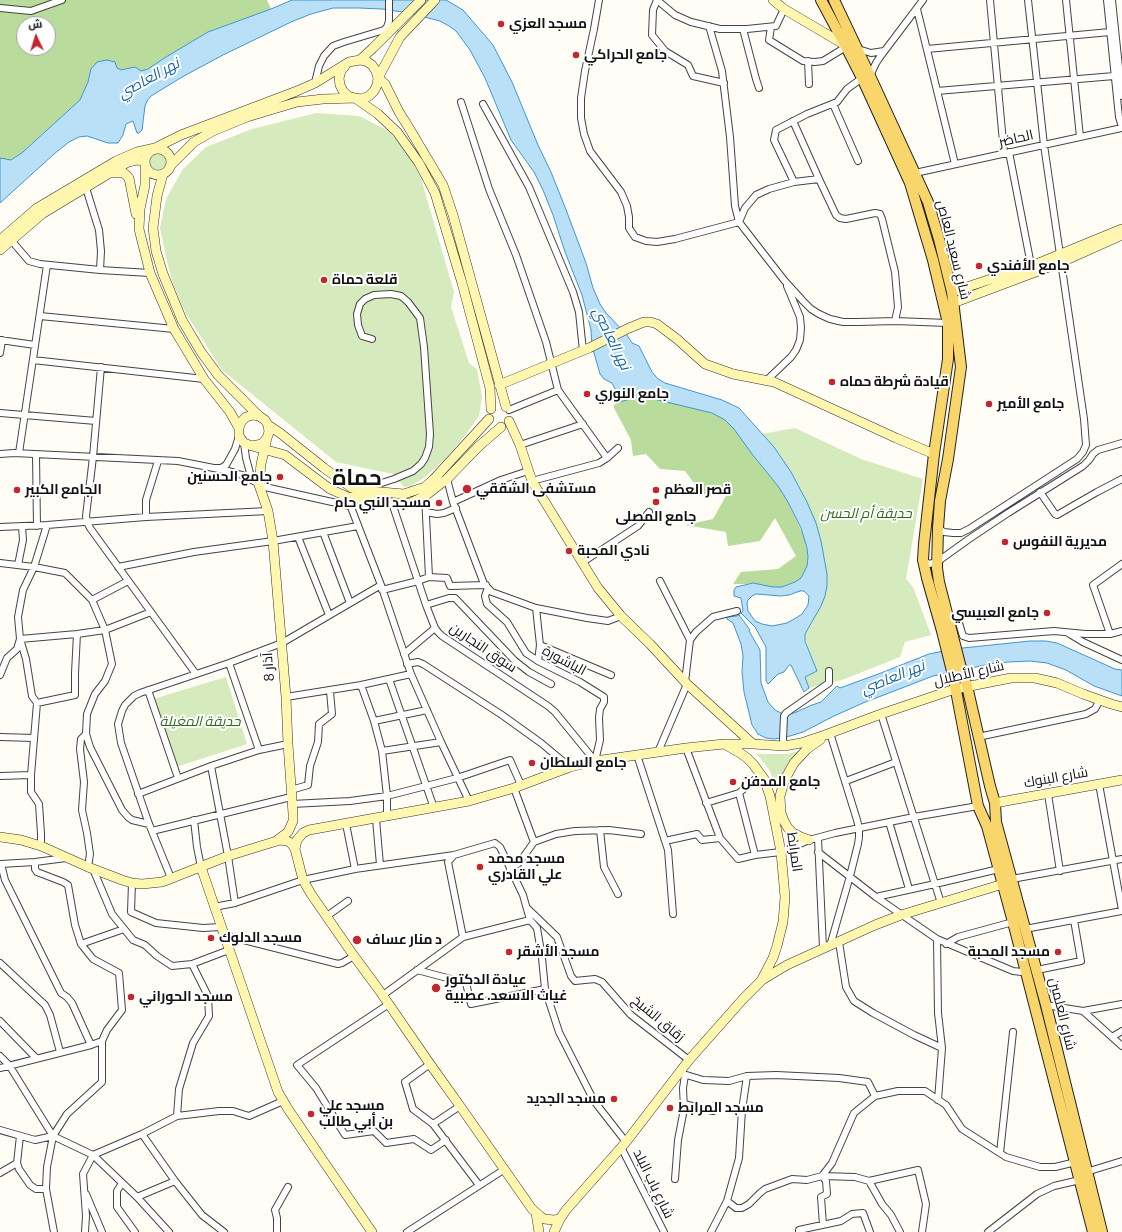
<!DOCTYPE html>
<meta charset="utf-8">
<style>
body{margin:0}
#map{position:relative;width:1122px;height:1232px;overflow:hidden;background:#fffdf5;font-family:Bitter,Cairo,serif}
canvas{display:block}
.north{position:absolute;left:16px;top:16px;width:40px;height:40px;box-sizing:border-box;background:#fff;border:1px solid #a0a0a0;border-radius:50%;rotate:356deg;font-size:11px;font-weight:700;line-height:16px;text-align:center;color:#111}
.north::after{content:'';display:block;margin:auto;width:14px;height:18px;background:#c4262e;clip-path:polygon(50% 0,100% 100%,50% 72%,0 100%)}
</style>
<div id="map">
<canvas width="1122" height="1232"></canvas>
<div class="north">ش</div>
</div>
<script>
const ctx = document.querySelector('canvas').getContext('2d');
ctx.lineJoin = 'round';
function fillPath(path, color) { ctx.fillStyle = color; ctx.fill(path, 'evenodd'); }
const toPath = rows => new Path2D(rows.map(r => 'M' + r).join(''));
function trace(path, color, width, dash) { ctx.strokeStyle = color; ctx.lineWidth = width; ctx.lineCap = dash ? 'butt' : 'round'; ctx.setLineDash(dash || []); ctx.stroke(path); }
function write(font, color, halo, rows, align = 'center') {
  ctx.font = font + ' Bitter,Cairo,serif'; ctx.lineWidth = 4; ctx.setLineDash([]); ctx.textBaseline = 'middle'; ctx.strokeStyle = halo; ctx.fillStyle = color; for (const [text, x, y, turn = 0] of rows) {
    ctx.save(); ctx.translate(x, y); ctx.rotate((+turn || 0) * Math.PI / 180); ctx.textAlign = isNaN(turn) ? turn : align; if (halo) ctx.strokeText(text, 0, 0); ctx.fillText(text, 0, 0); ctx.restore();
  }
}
fillPath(toPath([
 [316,113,359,116,387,130,403,146,420,175,454,292,451,307,469,363,477,369,482,397,479,416,463,438,445,459,424,478,411,486,404,487,393,474,336,462,222,370,185,312,173,284,166,257,160,228,166,199,183,169,206,147,252,129],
 '149 162a9 9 0 1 1 18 0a9 9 0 1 1-18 0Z',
 [795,428,861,459,923,479,906,579,913,587,931,635,905,642,900,657,842,680,809,688,805,677,817,671,805,638,805,634,811,625,827,574,821,541,816,523,800,488,791,472,774,447,761,434],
 [226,677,247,744,176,767,153,699],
 [807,749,779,797,770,771,757,754,787,754]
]), '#d5ebbd');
fillPath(toPath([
 [0,0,267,0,271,9,208,32,166,57,148,69,141,71,135,67,121,70,117,68,91,69,88,82,80,100,23,152,11,160,0,158],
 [24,24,48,24,48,48,24,48],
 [643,397,675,403,712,413,725,420,734,429,752,454,778,486,788,502,800,528,805,540,808,557,807,566,801,578,796,582,782,587,773,587,753,583,746,584,733,584,741,572,778,569,796,556,775,518,760,541,728,546,726,532,685,525,713,519,727,494,703,495,685,471,660,469,646,454,633,456,631,440,613,406,616,403,626,400]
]), '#b9dc9c');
const water = toPath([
 [292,0,446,0,463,10,493,45,512,82,538,145,551,172,565,207,586,263,593,288,600,304,606,313,627,335,632,343,639,346,652,372,658,379,665,383,722,400,739,408,774,447,791,472,807,502,816,523,821,541,827,574,827,586,825,596,821,606,805,634,805,641,817,671,805,677,809,688,804,692,791,665,789,665,784,672,778,674,768,684,766,681,766,647,755,627,741,613,743,611,741,598,734,596,734,590,736,587,753,583,773,587,782,587,795,582,801,578,807,566,808,557,807,548,801,528,788,502,778,486,752,454,734,429,725,420,712,413,654,399,643,397,634,398,616,403,612,395,616,391,612,383,604,379,600,374,592,346,591,330,582,295,565,252,553,215,543,190,534,172,511,140,485,78,470,50,456,31,449,26,440,21,409,13,382,9,359,8,333,8,311,14,291,22,223,55,182,77,151,96,147,101,145,106,142,130,139,133,137,133,133,121,126,124,123,135,118,143,108,143,87,136,79,137,69,142,54,154,0,203,0,158,11,160,23,152,80,100,88,82,91,69,97,62,107,60,115,62,117,68,121,70,135,67,141,71,148,69,166,57,208,32,271,9,292,0],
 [800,591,804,591,809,596,808,605,802,614,796,618,787,623,772,626,762,624,755,621,748,611,747,603,748,600,752,596,756,594,781,596,789,595,800,591],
 [739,615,750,630,749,631,760,650,761,683,768,702,775,710,783,714,794,713,812,705,821,702,837,686,840,688,881,673,929,654,953,649,1030,641,1046,641,1057,643,1115,669,1122,670,1122,696,1094,686,1066,670,1047,663,1030,661,1009,662,995,663,933,676,863,703,834,716,803,732,790,736,774,739,766,738,758,734,752,725,744,692,742,672,743,656,741,644,733,623,727,619,727,617,737,616,739,615]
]);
fillPath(water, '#b9e0f7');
trace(water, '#3f96cf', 1);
const street = toPath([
 [599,0,594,29,585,71,581,98,581,118,584,134,590,151,621,192,627,206,629,217,629,228,635,237,646,241,657,242,675,239,739,222,745,208,756,195,769,189,794,182,774,140,776,130,807,114,837,102,847,89,862,78],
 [657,0,675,15,691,22,720,29,747,29,776,26,784,9],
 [657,0,653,10,652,35,665,51,688,65,693,76,724,83],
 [990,0,1004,153],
 [1066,0,1080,137],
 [1107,0,1119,117,1122,127],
 [1112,0,1122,96],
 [0,8,31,11,62,0],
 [917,9,955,164],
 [709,26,722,71,730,137,735,206,739,222,784,280,803,301,811,309,819,314,830,319,843,322,858,322,895,321,948,323],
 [771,27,769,40,803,61,815,62,823,61,841,50,845,45],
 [743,29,756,79,759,88],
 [858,49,871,53,884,51],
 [927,49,1110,32],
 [808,61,809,84],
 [870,76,876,63,880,57,923,0],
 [315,83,319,66,324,56,333,46,344,42,384,30,387,27,389,21,389,0],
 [937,91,1114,76],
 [461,102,489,189,516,255,546,342,558,390,607,458],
 [483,104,529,187,573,292,579,312,583,351],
 [833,104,858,161],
 [793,121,819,179,794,182],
 [1009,152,1031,265],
 [915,173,1122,128],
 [819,179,836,215,840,218,846,219,875,213,880,214,882,219,895,272,898,307,895,321],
 [86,188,99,230,101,251,100,270],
 [11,240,29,261,40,264,100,270,150,273],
 [40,316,174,329],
 [0,340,35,345],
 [0,353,2,340],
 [33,360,204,379],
 [101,367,93,457,86,516,87,522,90,528,196,674],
 [767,380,791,357,796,350,800,340,801,328,800,317,787,286],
 [509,410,558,390],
 [0,413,96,421],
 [244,443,246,458,250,473,257,482],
 [520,445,583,424],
 [19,453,47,265],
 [0,454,14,453,178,461,229,471,242,475,265,487,350,506],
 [36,455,37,526],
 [216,468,221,468,226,465,230,458,235,449,239,436],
 [447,479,453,502,484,584,492,592,536,608,587,618,608,621,621,616],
 [532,481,599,463,607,458,618,448],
 [363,489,394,479,413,471,421,464,425,458,429,447,430,434,424,347,420,318,408,302,401,296,391,294,374,295,365,299,360,304,357,314,358,325,362,336,372,339],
 [1040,492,1055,514,1057,515,1097,492,1122,479],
 [425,496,429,577],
 [349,502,381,585,411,674,441,742,469,801],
 [453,502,501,480,528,471],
 [392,503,426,605,435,628,438,632,442,636,548,706,555,712,595,761],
 [426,512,437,514,444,513,456,508],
 [146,517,146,500,158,461],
 [0,527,47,525,146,517,268,511],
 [938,528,944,532,953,533,961,533,969,529,1077,459,1083,452,1086,445,1084,419,1044,145,1028,0],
 [323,532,350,603],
 [298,537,329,615],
 [923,560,929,564,937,562,969,539,1008,513,1083,466,1089,460,1093,454,1098,450,1122,443],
 [583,562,638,526,649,512],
 [0,563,34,567,65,573,92,600,105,630,112,664,105,681,95,694,87,714,86,734,90,747,122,810,128,817,132,820,149,824],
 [18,565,23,540,22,526],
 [118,567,194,552,273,541,358,526],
 [660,581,690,640],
 [488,588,485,596,487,604,507,622,526,653,538,661,580,682,604,697,604,702,600,709,599,718,600,740,595,761],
 [382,590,418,581,429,577,447,578,450,586,486,585],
 [92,600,128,581],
 [426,605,449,598,455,598,515,661,529,672,551,684],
 [536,608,540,645,538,661],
 [957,616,962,633,963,636,969,638,1054,631,1085,634,1110,634,1122,631],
 [1068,633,1083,642,1122,660],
 [1110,634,1093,585,1122,564],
 [540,645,611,675],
 [404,654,435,628],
 [229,663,259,750],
 [407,664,418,662,423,664,502,715,541,743,570,767],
 [0,675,7,658,17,649,20,639,77,634,105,630,151,612],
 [389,679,434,808],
 [685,682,690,640,696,632,713,617,737,611],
 [361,685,374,721,382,751,387,796,387,817],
 [148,690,178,778],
 [286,697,361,685,411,674],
 [37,703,75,695,75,673,77,634],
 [881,714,941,903],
 [374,721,427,710],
 [86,734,81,739,80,749,84,782,82,810,87,833,90,854,88,867],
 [0,737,34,738],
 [978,737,1086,714,1095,709,1100,700],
 [784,746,783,739,784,716,786,713,829,683,829,671],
 [686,748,720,838,738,859,755,855,781,852,809,840,835,833,914,817,978,806],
 [382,751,441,742],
 [658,752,687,684],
 [637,755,668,850,673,914],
 [211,766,228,856,235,903],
 [0,776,31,775],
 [846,781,896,762],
 [1099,784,1122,910],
 [514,788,534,842],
 [291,790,308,785,310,766,318,742,319,724,332,714,330,691],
 [739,793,754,780],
 [138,794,211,766,259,750,288,744],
 [1048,794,1060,871],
 [706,803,739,793,755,855],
 [292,804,350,801,387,796,457,778,510,760,521,785],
 [376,819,380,865],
 [194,820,197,847,201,867],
 [889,822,909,889],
 [346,824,355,869],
 [600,830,604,867,618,894],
 [152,831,291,797],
 [818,838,823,948],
 [665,841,697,834,702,840,720,838],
 [41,846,41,834,39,804,31,792,31,775,37,703,32,696,26,659,20,639,18,617,23,590,34,567,47,525],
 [818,852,876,897,937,939,1013,971,1022,972,1027,971],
 [454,855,448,862,463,937],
 [35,862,35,869,37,872,63,882,68,885,75,925,81,944,124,929],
 [0,864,35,862,66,858],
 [1,864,5,880,61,993,67,997,72,1003,91,1045],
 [93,869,112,914,133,940,145,945,157,956,172,966,192,964,229,950],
 [510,869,519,863,534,842,556,834,575,831,609,830,641,834],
 [171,878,149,824,121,743,118,724,122,711,125,705,134,696,140,693,229,663,282,643,381,585],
 [1012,879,1122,859],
 [132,883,131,912,156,923,203,928,221,927],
 [876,897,935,884,999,869],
 [214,907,235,903,303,880,355,869,454,855,495,843,500,847,523,895,530,920,537,928,542,958,545,989,559,1032,594,1101,626,1142],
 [527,908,557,937,571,976,575,981,595,979,602,982,631,1015,689,1060],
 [327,916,348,901],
 [1025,929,1122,911],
 [224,935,338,964,342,963,354,956],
 [937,939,938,1013,942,1048,938,1100],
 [839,942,846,987,854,1001,873,1013,914,1035,942,1048],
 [946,944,958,937,1013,922],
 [830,946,850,876,858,844,859,837,859,828,857,820,830,733],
 [0,963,45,1005,50,1015,60,1052],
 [417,970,466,983,471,1004,545,989],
 [1037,970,1081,961,1074,920],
 [383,995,463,937,530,920],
 [389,1004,297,1065,316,1088,345,1135,374,1131,386,1143,414,1139,431,1150,446,1140],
 [1046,1005,1083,1011,1122,1046],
 [1083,1011,1122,1004],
 [0,1021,36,1058],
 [1112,1037,1122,1031],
 [0,1056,9,1065,53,1136,47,1167,46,1189,54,1232],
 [430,1064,405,1082,413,1109,433,1124,479,1185],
 [0,1068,91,1045,102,1041],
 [680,1073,703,1080,729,1081,747,1076,776,1075,839,1078,868,1082,875,1096],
 [684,1104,713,1111],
 [177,1116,179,1089,193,1043,209,1016,208,996,192,964],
 [433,1124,460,1106],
 [0,1130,35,1140,53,1136,93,1155,137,1197,169,1232],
 [142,1134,175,1181,202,1215,224,1232],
 [20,1136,17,1163,19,1169,30,1185,36,1189,46,1189],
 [53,1136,67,1114,102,1082,102,1041,107,1030,122,1010,119,973,93,959,81,944],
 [621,1147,664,1232],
 [1000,1153,1013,1032],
 [1086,1172,1122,1161],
 [0,1173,17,1163],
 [822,1176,832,1163,854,1113,875,1096,898,1091,925,1091,946,1105,962,1129,1006,1157,1040,1167,1055,1167,1076,1162],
 [822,1176,826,1181,827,1194,821,1197,823,1225],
 [675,1179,678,1140,684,1109,683,1088,685,1075],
 [869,1181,882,1204,891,1215,900,1232],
 [122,1183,117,1191,117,1207,135,1232],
 [86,1194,102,1232],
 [137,1197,175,1181],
 [727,1201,736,1208,742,1208,749,1204,760,1193,765,1189,792,1179,807,1180,822,1176,855,1177,869,1181,918,1170,926,1204,922,1232],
 [85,1232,86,1216,83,1174,93,1155,142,1134,177,1116,219,1111,233,1111,249,1116,283,1101],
 [277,1232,277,1218,275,1210,288,1187],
 [407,1232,505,1169],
 [711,1232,727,1201,739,1158,742,1110,747,1076],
 [799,1232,799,1230,841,1221,852,1214,863,1213,870,1232],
 [988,1232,1037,1194,1054,1186,1080,1180]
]);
const secondary = toPath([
 [435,0,400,37,378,78,385,84,399,112,409,128,443,185,453,215,506,407],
 [773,0,784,9,845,45],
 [360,60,373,48,421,0],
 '145 162a13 13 0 1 1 26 0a13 13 0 1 1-26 0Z',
 [171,165,194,142,213,131,247,117,297,102,323,99,355,98,378,114,397,132,419,163,435,193,462,283,490,388,491,409],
 [145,167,145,185,140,209,139,229,150,273,174,329,204,379,230,412,239,428],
 [111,173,124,173,129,178,136,214],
 [163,174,157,196,153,228,156,251,163,274,182,320,201,352,218,375,259,416],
 [0,240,37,208,116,161,137,152,155,148,181,135,297,91,315,83,349,62,360,60,366,61,372,65,376,71,378,78,377,85,374,91,369,96,362,99,355,98,348,96,343,91,340,85,339,78,341,71,345,66],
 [0,250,42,214,128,162,137,160,144,161],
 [952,292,1039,263,1122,229],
 [953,303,1062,262,1122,235],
 [499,385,589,348,629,328,644,322,650,322,657,324,677,339,705,364,733,374,774,382,896,438,934,454],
 [509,421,520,445,532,481,598,588,621,616,650,644,687,684,753,744],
 [268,425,280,433,324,468,352,488,358,490,404,494,425,487,433,480,489,419],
 [267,438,261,464,259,485,268,511,273,541,286,697,288,744,293,814,293,821,288,832,276,841],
 [252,446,262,444,267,438,269,432,268,425,265,420,259,416,253,415,246,417,241,422,239,428,239,436,244,443,252,446,285,455,330,489,348,497,392,503,410,503,425,496,447,479,479,446,501,427],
 [726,745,740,753,747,758,753,764,764,779,770,796,781,852,785,897,783,922,777,946,773,958,762,979],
 [995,803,1122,780],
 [0,837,21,840,41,846,88,867,122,880,132,883,142,884,162,882,228,856,280,840,287,841,291,843,295,849],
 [809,840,801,837,793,833,788,828,784,821,781,813,780,796,785,779,794,763,807,749,821,739],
 [201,867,278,1092,288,1109,324,1162,372,1232],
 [536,1213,539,1232],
 [560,1219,554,1220,544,1219,540,1216,532,1209,460,1106,430,1064,379,990,354,956,311,894,303,880,295,849,297,840,303,833,309,830,469,801,514,788,570,767,595,761,686,748,724,744,753,744,784,746,801,743,825,735,881,714,955,689,1011,678,1035,678,1057,683,1083,694,1111,704,1122,707],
 [554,1232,560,1219,566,1210,626,1142,689,1060,743,999,762,980,787,965,875,925,901,915,1003,884]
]);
const primary = toPath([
 [821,0,845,45,862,78,910,183,933,260,948,323,948,359,934,454,924,544,923,560,927,578,942,631,953,675,978,806,987,826,1013,922,1093,1232],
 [834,0,870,76,928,202,939,239,952,292,961,367,948,459,940,501,938,528,937,568,939,582,962,672,967,686,990,786,995,803,996,822,1046,1005,1102,1232]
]);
trace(street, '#444', 8);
trace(secondary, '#333', 10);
trace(primary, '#222', 12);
trace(street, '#fff', 6);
trace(secondary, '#fff6b0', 9);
trace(primary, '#f9d66b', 10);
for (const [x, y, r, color] of [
 [501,24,4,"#c4262e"],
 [576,55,4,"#c4262e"],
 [979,266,4,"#c4262e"],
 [324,280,4,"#c4262e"],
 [832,382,4,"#c4262e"],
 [587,394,4,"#c4262e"],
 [989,404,4,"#c4262e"],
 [280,477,4,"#c4262e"],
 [467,489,5,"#c4262e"],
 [17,490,4,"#c4262e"],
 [656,490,4,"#c4262e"],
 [656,502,4,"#c4262e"],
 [439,503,4,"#c4262e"],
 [1005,542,4,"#c4262e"],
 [569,551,4,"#c4262e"],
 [1047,613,4,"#c4262e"],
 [532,763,4,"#c4262e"],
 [733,782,4,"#c4262e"],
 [480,867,4,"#c4262e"],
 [211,938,4,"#c4262e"],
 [357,940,5,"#c4262e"],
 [509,952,4,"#c4262e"],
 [1058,952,4,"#c4262e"],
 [436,988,5,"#c4262e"],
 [131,997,4,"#c4262e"],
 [614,1099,4,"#c4262e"],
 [670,1108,4,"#c4262e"],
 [311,1114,4,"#c4262e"]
]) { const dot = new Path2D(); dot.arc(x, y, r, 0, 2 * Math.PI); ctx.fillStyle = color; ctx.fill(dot); trace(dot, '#fff', 1.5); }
write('bold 14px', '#111', '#fff', [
 ["مسجد العزي",509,24],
 ["جامع الحراكي",584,55],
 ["جامع الأفندي",987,266],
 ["قلعة حماة",332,280],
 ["قيادة شرطة حماه",840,382],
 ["جامع النوري",595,394],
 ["جامع الأمير",997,404],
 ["جامع الحسنين",272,477,"right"],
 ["مستشفى الشققي",476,489],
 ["الجامع الكبير",25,490],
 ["قصر العظم",664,490],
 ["مسجد النبي حام",431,503,"right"],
 ["جامع المصلى",656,517,"center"],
 ["مديرية النفوس",1013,542],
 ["نادي المحبة",577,551],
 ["جامع العبيسي",1039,613,"right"],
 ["جامع السلطان",540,763],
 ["جامع المدفن",741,782],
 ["مسجد محمد",488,859],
 ["علي القادري",488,875],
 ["مسجد الدلوك",219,938],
 ["د منار عساف",366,940],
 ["مسجد الأشقر",517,952],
 ["مسجد المحبة",1050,952,"right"],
 ["عيادة الدكتور",445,980],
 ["غياث الاسعد. عصبية",445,996],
 ["مسجد الحوراني",139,997],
 ["مسجد الجديد",606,1099,"right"],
 ["مسجد علي",319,1106],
 ["بن أبي طالب",319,1122],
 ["مسجد المرابط",678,1108]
], 'left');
write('14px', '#111', '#fff', [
 ["الحاضر",1016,139,-13],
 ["شارع سعيد العاص",953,250,76],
 ["سوق النجارين",483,648,34],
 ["الباشورة",564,661,28],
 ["8 آذار",269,667,-94],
 ["شارع الأطلال",969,674,-13],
 ["شارع البنوك",1056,778,-10],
 ["المرابط",794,852,82],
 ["شارع العلمين",1062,1014,76],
 ["زقاق الشيخ",658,1019,40],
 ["شارع باب البلد",653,1184,64]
]);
write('italic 14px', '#2f6b1f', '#fff', [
 ["حديقة أم الحسن",866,514],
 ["حديقة المغيلة",200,722]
]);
write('italic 15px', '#1768a6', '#fff', [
 ["نهر العاصي",149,79,-29],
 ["نهر العاصي",611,339,64],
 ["نهر العاصي",893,678,-22]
]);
write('bold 22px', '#111', '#fff', [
 ["حماة",357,479]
]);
</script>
